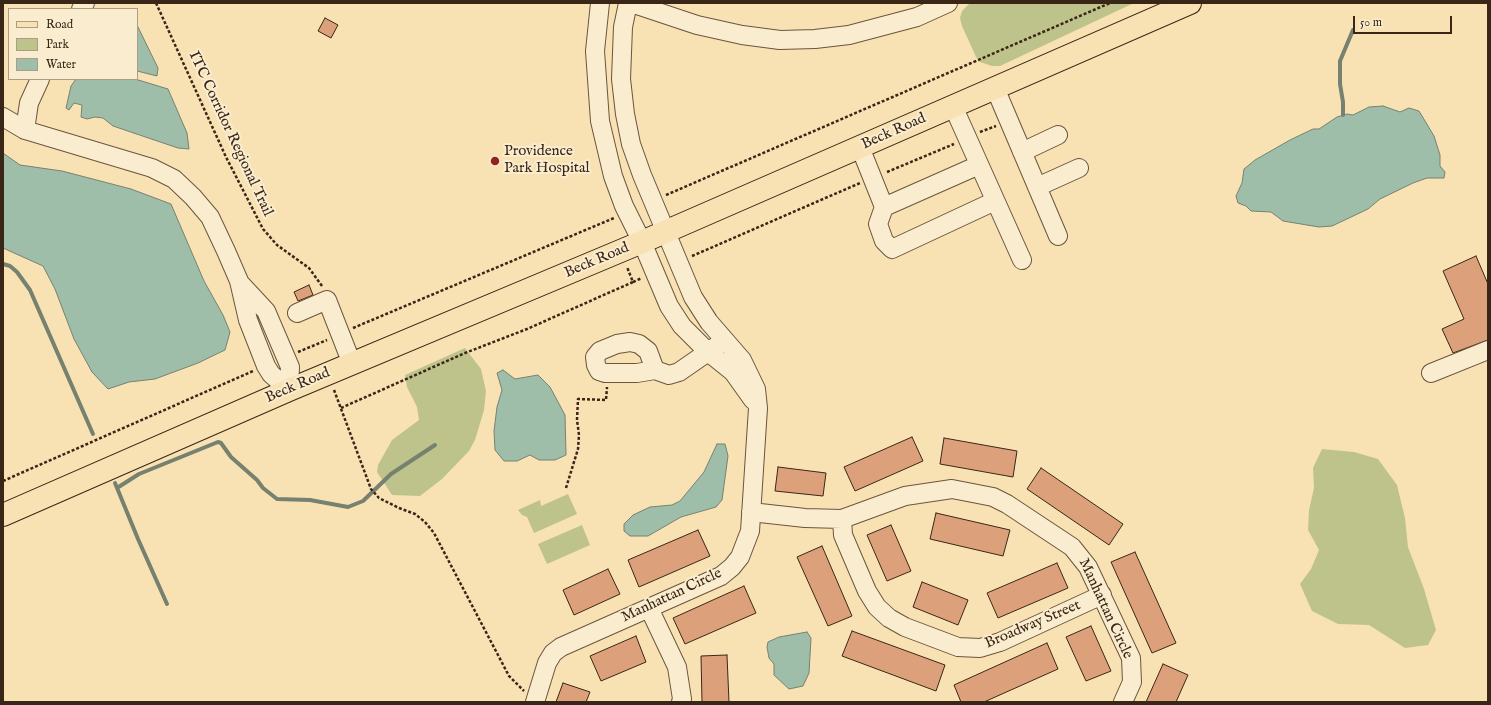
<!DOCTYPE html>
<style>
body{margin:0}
#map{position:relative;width:1491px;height:705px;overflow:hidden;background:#f8e2b4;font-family:"IM FELL English",serif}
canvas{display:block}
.frame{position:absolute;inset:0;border:4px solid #3a2617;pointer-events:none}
.legend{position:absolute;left:8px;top:8px;width:130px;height:72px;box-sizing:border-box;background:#faecce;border:1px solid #ad9d85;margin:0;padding:5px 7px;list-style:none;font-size:12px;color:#3a2617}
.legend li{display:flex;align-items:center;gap:8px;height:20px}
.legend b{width:20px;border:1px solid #ad9d85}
.scale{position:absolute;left:1353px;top:16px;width:99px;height:18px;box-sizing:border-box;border:2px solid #3a2617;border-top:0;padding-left:5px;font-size:12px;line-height:14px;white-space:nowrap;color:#3a2617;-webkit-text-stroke:3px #faecce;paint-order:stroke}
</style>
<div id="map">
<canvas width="1491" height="705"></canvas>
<div class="frame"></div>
<ul class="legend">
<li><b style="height:5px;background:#f8e2b4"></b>Road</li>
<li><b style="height:11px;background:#bec38c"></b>Park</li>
<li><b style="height:11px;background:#9ebea9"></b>Water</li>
</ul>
<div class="scale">50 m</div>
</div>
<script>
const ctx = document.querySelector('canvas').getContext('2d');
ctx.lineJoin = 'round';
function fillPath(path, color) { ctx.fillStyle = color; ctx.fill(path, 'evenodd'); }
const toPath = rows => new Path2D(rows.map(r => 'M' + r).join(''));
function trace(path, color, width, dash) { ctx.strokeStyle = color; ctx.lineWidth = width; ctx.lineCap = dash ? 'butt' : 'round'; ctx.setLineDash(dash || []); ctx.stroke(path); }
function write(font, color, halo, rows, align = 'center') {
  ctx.font = font + ' "IM FELL English",serif'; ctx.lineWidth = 4; ctx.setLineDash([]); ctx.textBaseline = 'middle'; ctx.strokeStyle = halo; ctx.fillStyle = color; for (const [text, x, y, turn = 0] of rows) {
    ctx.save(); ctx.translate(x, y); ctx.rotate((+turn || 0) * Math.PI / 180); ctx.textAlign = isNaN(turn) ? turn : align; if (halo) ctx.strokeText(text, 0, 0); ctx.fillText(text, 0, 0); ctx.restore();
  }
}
fillPath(toPath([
 [970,3,1134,3,1000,66,992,66,980,62,976,57,962,26,960,18,962,11],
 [465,348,481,369,486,391,484,410,475,440,469,451,442,479,420,496,392,495,377,472,378,465,392,440,419,420,417,407,407,387,405,375],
 [1322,449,1354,452,1378,459,1397,485,1405,518,1408,547,1424,589,1436,630,1428,645,1405,648,1369,625,1338,624,1312,611,1300,584,1311,569,1319,550,1308,530,1309,510,1314,488,1313,468],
 [568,494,577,514,534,533,527,517,522,515,518,510,540,500,541,506],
 [582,525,590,545,547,564,538,544]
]), '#bec38c');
const water = toPath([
 [137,25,158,68,157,76,137,71,137,25],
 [76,79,135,79,168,89,187,133,189,149,178,148,113,126,103,118,95,117,87,119,81,117,82,105,74,103,69,110,66,108,71,86,76,79],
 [1383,106,1400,112,1409,108,1419,111,1434,136,1440,155,1440,166,1445,172,1444,178,1427,178,1413,183,1380,199,1368,209,1349,218,1332,226,1319,227,1283,221,1271,212,1251,211,1246,206,1238,203,1236,196,1242,183,1244,169,1255,160,1290,140,1313,129,1319,129,1337,117,1347,114,1353,115,1369,107,1383,106],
 [3,153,20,165,62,171,131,189,171,204,204,281,223,315,230,332,225,350,198,363,155,379,129,382,108,389,92,372,74,339,55,289,43,266,3,248,3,153],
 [503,370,515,379,538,375,550,387,565,415,566,455,555,460,539,460,530,455,517,461,504,461,495,450,494,431,497,407,502,390,497,373,503,370],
 [717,444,725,444,728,456,722,500,716,507,681,517,648,536,630,536,624,531,624,524,633,515,650,507,672,505,680,501,704,472,717,444],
 [807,632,811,638,809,673,803,686,789,689,774,675,774,664,769,658,767,647,768,642,779,637,807,632]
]);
fillPath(water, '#9ebea9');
trace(water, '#76816f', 1);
trace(toPath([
 [1343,115,1343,102,1340,84,1340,61,1353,30],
 [3,264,10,266,17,272,30,290,93,434],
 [115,483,138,539,167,604],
 [117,488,139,474,218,442,221,443,231,457,257,480,263,488,277,499,310,500,348,507,363,501,391,474,435,445]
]), '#76816f', 4);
const building = toPath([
 [325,18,338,25,331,38,318,31,325,18],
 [1476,256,1488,284,1488,340,1453,353,1442,329,1464,319,1443,271,1476,256],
 [309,285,313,295,298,301,294,292,309,285],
 [912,437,923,461,855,491,844,467,912,437],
 [944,438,1017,451,1013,477,940,464,944,438],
 [778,467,826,473,823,496,775,491,778,467],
 [1041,468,1123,524,1109,545,1027,489,1041,468],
 [936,513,1010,530,1003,556,930,539,936,513],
 [891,525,911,571,887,581,867,535,891,525],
 [698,530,710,556,639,587,628,560,698,530],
 [822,546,852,616,828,626,797,557,822,546],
 [1135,552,1176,643,1152,653,1111,562,1135,552],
 [1057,563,1068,588,998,618,987,593,1057,563],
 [608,569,620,594,574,615,563,590,608,569],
 [922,582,968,600,958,625,913,607,922,582],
 [744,586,756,613,685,644,673,618,744,586],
 [1091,626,1111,671,1086,681,1066,637,1091,626],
 [852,631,945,665,936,691,842,656,852,631],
 [636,636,646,662,601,681,590,656,636,636],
 [1047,643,1058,669,984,702,961,702,954,685,1047,643],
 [727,655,729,702,702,702,701,656,727,655],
 [1163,664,1188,675,1176,702,1146,702,1163,664],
 [563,683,590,692,586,702,556,702,563,683]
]);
fillPath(building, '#dca17a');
trace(building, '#3a2617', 1);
const minor = toPath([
 [600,3,595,51,600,121,613,176,624,206,642,242,669,306,682,326,708,352,733,372,753,400],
 [631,3,697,25,742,35,780,40,815,39,849,35,917,17,948,3],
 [81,9,85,3],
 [995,88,1058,236],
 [953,106,1022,260],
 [3,117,25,130,152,168,174,179,193,197,210,217,226,251,239,281,248,320,266,366,271,374,289,390],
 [25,130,29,103,40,79],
 [860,147,884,207,878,224,884,241,892,249,995,201],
 [1022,152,1058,135],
 [1037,187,1079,168],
 [884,207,979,165],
 [240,283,266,311,290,367,289,390],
 [297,313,327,300,352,364],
 [655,370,648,351,639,344,630,342,617,344,600,351,595,357,596,365,599,371,605,373,637,373,655,370,669,375,679,372,718,345],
 [1431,373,1488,350],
 [751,512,805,518,842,519,905,496,952,489,993,497,1007,504,1072,547,1088,567,1131,658,1132,682,1123,702],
 [842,519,843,535,867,591,877,607,889,618,905,627,958,647,980,648,1000,642,1102,595],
 [649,608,677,667,682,699,681,702],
 [535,702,547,663,553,653,561,647,721,576,732,567,740,557,750,531,758,408,756,389,742,360,709,322,693,297,642,175,631,144,625,114,621,79,623,27,628,3]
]);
const major = toPath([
 [3,515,289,390,642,242,1190,3]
]);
trace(minor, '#6a553e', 20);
trace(major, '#3a2617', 24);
trace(toPath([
 [156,3,226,157,263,229,277,245,309,268,322,286],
 [980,132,996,126],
 [887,172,954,144],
 [666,195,1110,3],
 [692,256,860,183],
 [633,282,642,278],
 [353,328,614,218],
 [298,352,327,340],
 [334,390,371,489,379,498,399,508,415,514,425,522,434,533,509,676,524,691],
 [341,408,465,353,527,329,633,282,627,267],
 [3,481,253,371],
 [566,488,578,449,579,435,577,420,578,399,606,400,607,387]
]), '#3a2617', 2.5, [3, 2]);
trace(minor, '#faecce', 18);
trace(major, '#f8e2b4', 22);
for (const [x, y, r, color] of [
 [495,161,5,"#8f2418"]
]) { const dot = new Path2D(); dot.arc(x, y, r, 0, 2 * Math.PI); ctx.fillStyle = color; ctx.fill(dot); trace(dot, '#faecce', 1.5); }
write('15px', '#3a2617', '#faecce', [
 ["Beck Road",894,132,-24],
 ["ITC Corridor Regional Trail",230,134,65],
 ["Beck Road",597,261,-23],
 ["Beck Road",298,386,-23],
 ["Manhattan Circle",672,596,-25],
 ["Manhattan Circle",1105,609,65],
 ["Broadway Street",1033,625,-23]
]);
write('15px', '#3a2617', '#faecce', [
 ["Providence",504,152],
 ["Park Hospital",504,169]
], 'left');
</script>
